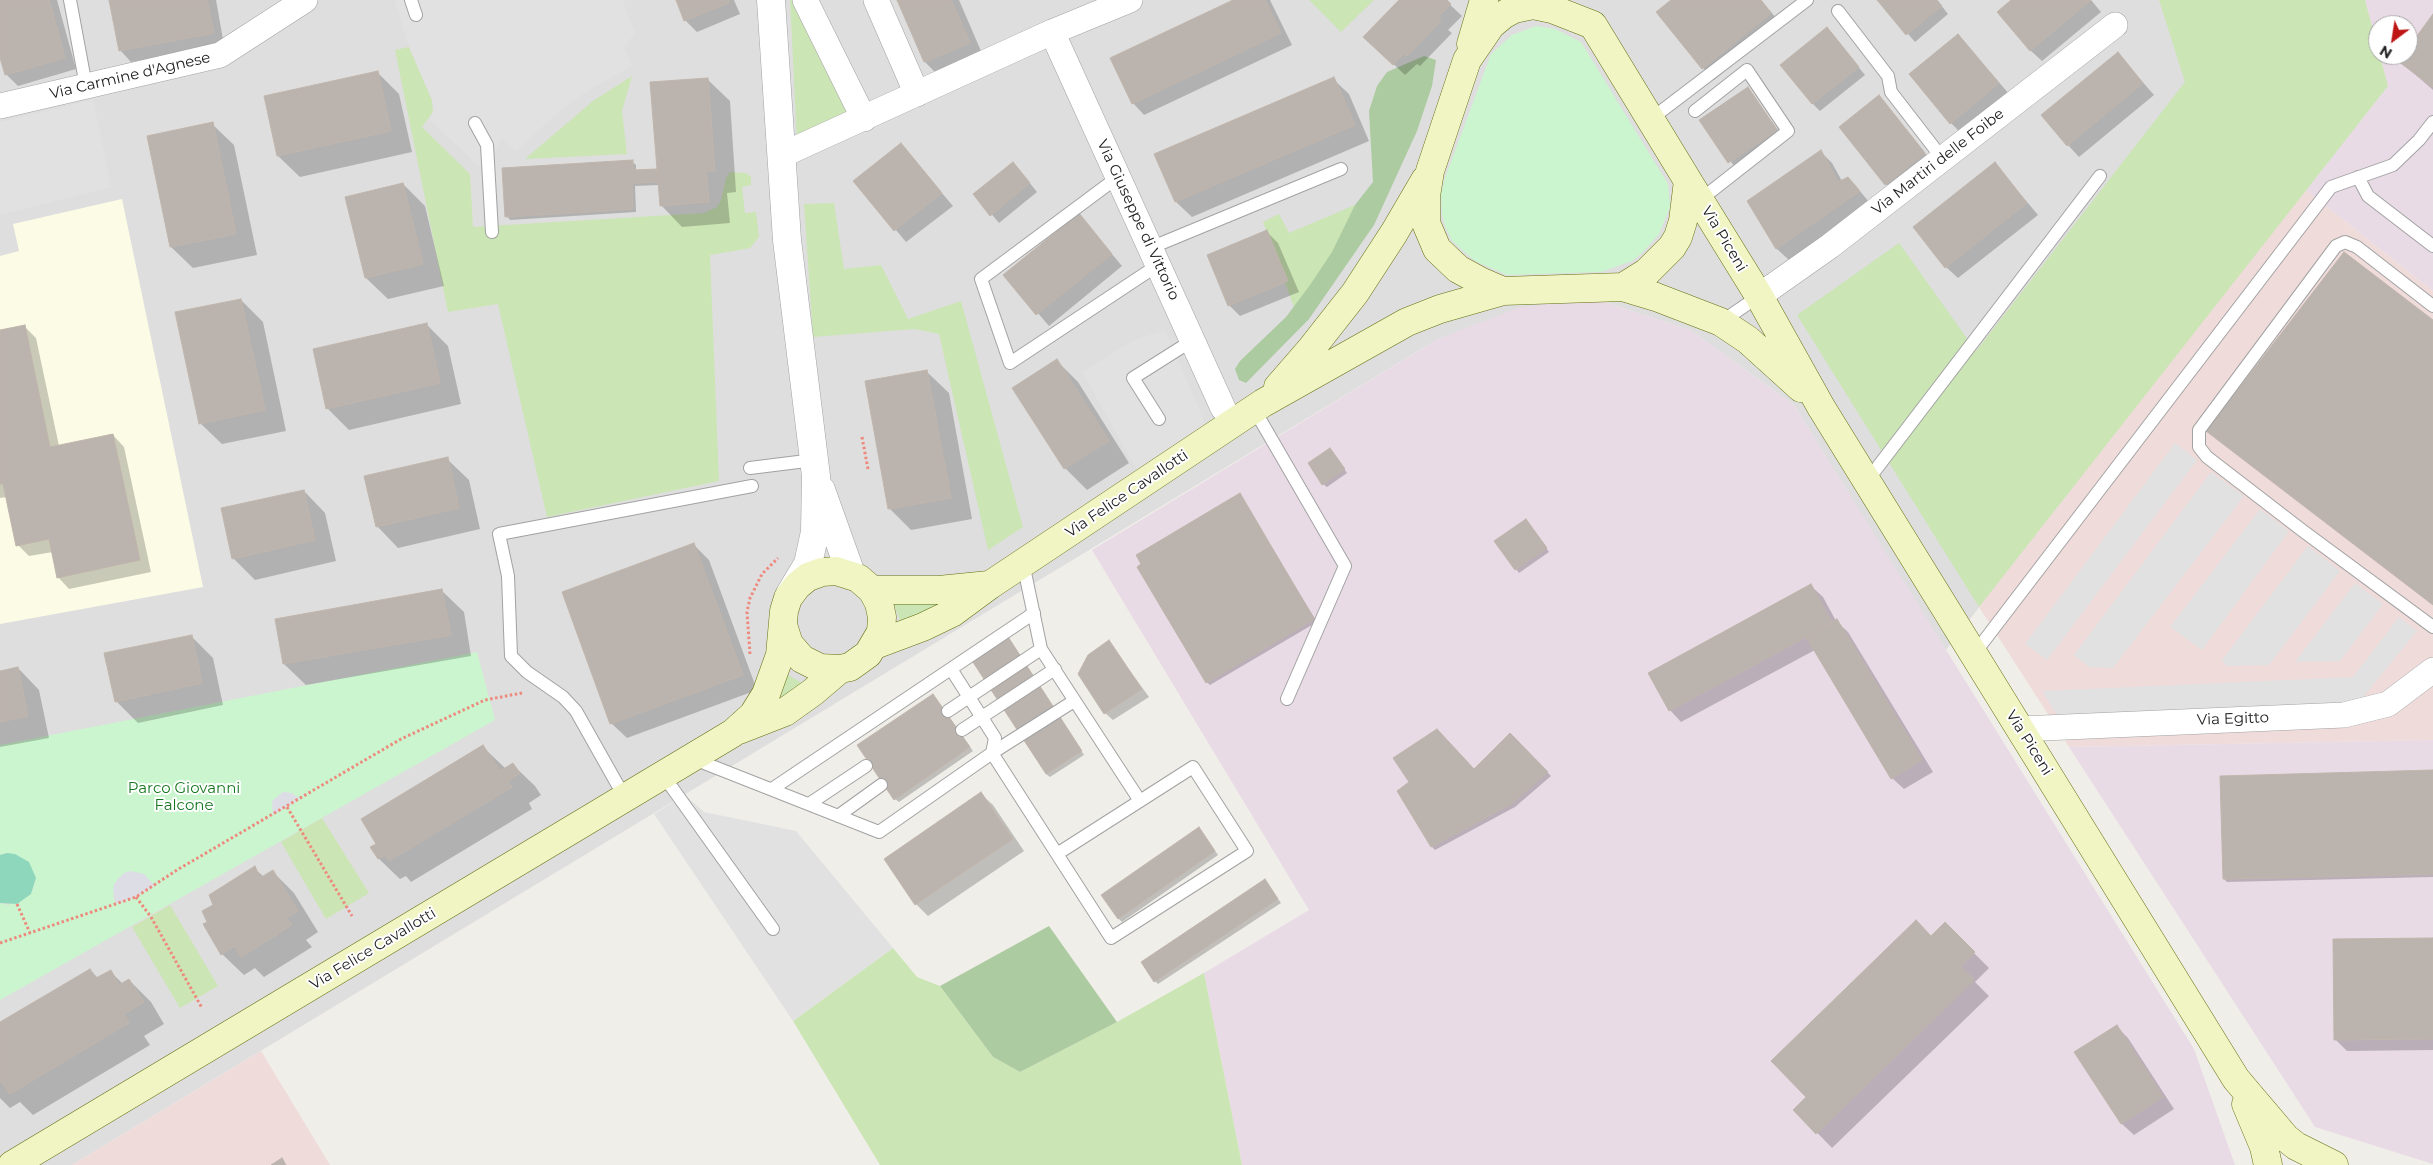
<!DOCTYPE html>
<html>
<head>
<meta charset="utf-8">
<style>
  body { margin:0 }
  #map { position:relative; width:2433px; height:1165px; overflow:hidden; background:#f0eee9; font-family:Montserrat,sans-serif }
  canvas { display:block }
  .north { position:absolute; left:2368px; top:15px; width:50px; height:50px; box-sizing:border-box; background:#fff; border:1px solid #a6a6a6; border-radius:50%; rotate:211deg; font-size:14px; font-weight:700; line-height:20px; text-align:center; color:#212121 }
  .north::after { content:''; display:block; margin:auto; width:18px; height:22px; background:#be1614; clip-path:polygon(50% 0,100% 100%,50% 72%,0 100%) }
</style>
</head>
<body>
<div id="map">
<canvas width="2433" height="1165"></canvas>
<div class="north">N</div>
</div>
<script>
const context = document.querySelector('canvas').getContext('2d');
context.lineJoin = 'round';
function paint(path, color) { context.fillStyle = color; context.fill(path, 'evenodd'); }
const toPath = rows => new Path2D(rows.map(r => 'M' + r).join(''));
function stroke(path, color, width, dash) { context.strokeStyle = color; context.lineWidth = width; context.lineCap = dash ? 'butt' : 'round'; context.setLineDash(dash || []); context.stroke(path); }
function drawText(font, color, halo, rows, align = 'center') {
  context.font = font + ' Montserrat,sans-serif'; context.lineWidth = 4; context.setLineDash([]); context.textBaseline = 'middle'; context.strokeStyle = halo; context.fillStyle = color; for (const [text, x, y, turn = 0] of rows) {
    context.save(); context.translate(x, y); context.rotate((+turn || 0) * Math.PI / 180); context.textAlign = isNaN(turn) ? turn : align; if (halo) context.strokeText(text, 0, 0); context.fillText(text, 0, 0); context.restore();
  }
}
const residential = toPath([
  [0,0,2365,0,2388,86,1945,651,1794,405,1690,330,1595,299,1438,339,72,1165,0,1165]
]);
const commercial = toPath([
  [2306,190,2433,291,2433,740,2069,747,1979,607],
  [261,1051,330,1165,72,1165]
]);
const industrial = toPath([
  [2365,0,2433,0,2433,291,2306,190,2388,86,2380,55,2408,55,2408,25,2378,25,2378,49],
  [1595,299,1690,330,1794,405,2194,1049,2235,1165,1242,1165,1204,973,1309,910,1092,550,1438,339,1521,307],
  [2433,740,2433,1164,2315,1127,2069,747]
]);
const education = toPath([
  [122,199,203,587,0,624,0,256,19,251,13,224]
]);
const grass = toPath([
  [790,0,798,0,855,116,797,141],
  [1309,0,1374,0,1341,32],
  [2159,0,2365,0,2388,86,1979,607,1797,315,1899,243,1976,351,2185,82],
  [409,47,432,100,433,112,422,127,470,174,473,227,704,213,717,207,721,200,726,178,730,172,746,173,751,177,751,185,742,187,745,213,756,212,759,237,750,248,710,255,719,481,547,517,498,304,448,312,395,50],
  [632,76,622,111,627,154,525,159,593,101],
  [834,203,844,269,881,265,908,319,961,301,1023,527,988,550,939,334,915,329,813,337,804,204],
  [1355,205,1362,225,1299,321,1263,222,1279,214,1289,233],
  [963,595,901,623,893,602],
  [783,672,807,686,766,714],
  [322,818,369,893,326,919,281,842],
  [170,905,218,986,180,1008,132,927],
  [893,948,917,977,940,986,993,1057,1020,1072,1117,1022,1204,973,1242,1165,880,1165,793,1021]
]);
const forest = toPath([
  [1424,56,1436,60,1432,86,1417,131,1374,225,1309,319,1246,383,1239,380,1235,369,1240,361,1286,317,1310,285,1332,252,1355,205,1373,182,1369,111,1377,86,1387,72],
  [1049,926,1117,1022,1020,1072,993,1057,940,986]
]);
const park = toPath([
  [1536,26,1555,29,1581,42,1668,184,1670,207,1659,234,1643,252,1632,261,1601,272,1507,275,1475,261,1452,241,1445,226,1442,213,1441,194,1445,178,1491,54,1512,35],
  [477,652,495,720,0,1000,0,903,8,905,31,894,36,878,7,853,0,855,0,745],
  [131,871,154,886,136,897,116,903,113,897,118,878]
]);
const pitch = toPath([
  [7,853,15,854,29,862,36,878,31,894,17,904,0,903,0,855]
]);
const parking = toPath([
  [395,0,623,0,635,34,624,47,632,66,594,87,566,106,516,151,501,138,493,158,478,166,429,119,434,109,432,100,409,47],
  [93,100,111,187,0,215,0,122],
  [1165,330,1208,430,1140,475,1082,372,1136,339],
  [2175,443,2197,460,2047,660,2025,644],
  [2211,472,2244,496,2113,668,2089,667,2074,655],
  [2260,509,2289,531,2202,650,2170,627],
  [2308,546,2340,571,2269,665,2227,666,2222,660],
  [2355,583,2383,604,2340,661,2295,662],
  [2399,617,2417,631,2359,702,2057,715,2042,691,2353,677],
  [685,795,704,812,796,831,893,948,793,1021,654,814]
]);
const plaza = toPath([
  [283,792,292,793,300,799,273,815,272,801],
  [131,871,144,874,154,885,136,897,116,904,113,890,114,884,124,873]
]);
const shadow = toPath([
  [0,0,57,0,76,69,18,86,6,74,0,53],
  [110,0,216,0,224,45,131,62,120,50],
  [677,0,734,0,740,14,697,32,685,20],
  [898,0,959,0,984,58,940,77,925,62],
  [1235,0,1270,0,1292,45,1144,115,1133,103],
  [1401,0,1445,0,1462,16,1448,30,1452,33,1420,66,1417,64,1405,75,1365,37],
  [1673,0,1761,0,1782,25,1714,80,1703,68],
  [1879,0,1937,0,1948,14,1915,42],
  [2013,0,2091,0,2101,12,2042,61,2030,50],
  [2433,16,2433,90,2400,61,2404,55,2408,55,2408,50],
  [1827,29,1865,75,1820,111,1813,104],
  [1958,35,2010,95,1962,134,1951,123],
  [2118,54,2154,95,2079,157,2068,145],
  [377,72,399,94,412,152,300,177,278,156],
  [1333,79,1349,94,1369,141,1192,217,1176,202,1156,155],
  [708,80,730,101,736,192,727,193,730,223,682,227,661,205,659,185,635,186,636,212,510,220,507,216,632,162,636,165,636,171,658,170],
  [1748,89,1784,138,1737,170,1701,121],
  [1878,97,1935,165,1897,196,1886,184],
  [212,124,234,145,257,255,193,268,171,247],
  [901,145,953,206,906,242,855,181],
  [1821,152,1832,163,1842,181,1859,190,1870,203,1789,260,1777,249,1749,202],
  [1995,164,2038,215,1958,278,1946,267],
  [1020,171,1037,192,999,223,975,194],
  [403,184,425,206,444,286,388,299,366,278],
  [1079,215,1122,266,1049,326,1005,275],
  [1267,232,1278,243,1299,292,1240,316,1229,305],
  [241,300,263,322,286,431,222,444,200,423],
  [427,325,448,346,461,404,349,430,327,408],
  [24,326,36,338,59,446,113,435,124,447,151,572,69,589,58,577,53,552,29,556,18,545,7,497,0,498,0,332],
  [1057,361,1078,382,1129,463,1087,490,1065,468],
  [927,372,949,393,972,519,911,530,889,508],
  [1333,453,1347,473,1327,487,1323,484],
  [447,459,469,480,480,529,398,548,377,526],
  [304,491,325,513,336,561,255,580,233,558],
  [1240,495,1317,622,1210,685,1207,682],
  [1526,520,1549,552,1519,573,1516,569],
  [694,545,709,560,757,690,627,738,611,723],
  [1811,586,1823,597,1836,621,1848,632,1933,772,1904,789,1892,778,1815,650,1681,722,1670,710],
  [442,591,464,612,471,656,306,685,284,664,276,620],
  [1006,634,1084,755,1050,777,1046,774],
  [191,636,213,658,223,705,138,723,116,701],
  [1109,642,1149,697,1113,720,1105,713],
  [18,668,39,690,49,738,0,747,0,672],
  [936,699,973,751,899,802,895,799],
  [1510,735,1551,776,1515,807,1435,850,1432,847,1474,770],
  [483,747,505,768,513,765,535,786,541,795,529,803,532,809,411,882,406,876,400,879,378,858,378,844],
  [2433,771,2433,877,2227,882,2224,879],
  [981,794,993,805,1024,851,928,916,916,904,885,859],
  [1202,832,1218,855,1122,922,1118,918],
  [254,868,264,877,273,872,294,893,318,932,306,940,312,947,264,977,255,968,244,975,222,954,209,922,215,905],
  [1268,884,1281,903,1158,984,1155,981],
  [1945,924,1989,968,1975,982,1989,996,1832,1148,1795,1110,1808,1097,1932,937],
  [2433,940,2433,1050,2347,1051,2336,1040],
  [90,970,98,978,110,971,123,984,129,980,151,1002,164,1024,144,1036,150,1045,33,1115,20,1102,10,1108,0,1098,0,1024],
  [2116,1026,2128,1038,2174,1109,2134,1135,2122,1124,2076,1053]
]);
const building = toPath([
  [0,0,49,0,65,58,5,75,0,58,0,0],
  [109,0,207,0,214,33,119,51,109,0],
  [676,0,728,0,729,3,684,21,676,0],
  [897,0,951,0,970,43,924,62,897,0],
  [1233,0,1265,0,1281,33,1132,104,1110,58,1233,0],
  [1399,0,1447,0,1451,4,1438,17,1441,21,1407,56,1404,53,1393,65,1363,37,1399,0],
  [1671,0,1761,0,1771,13,1702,69,1656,12,1671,0],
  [1877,0,1937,0,1942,6,1906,35,1877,0],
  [2011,0,2091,0,2030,51,1997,12,2011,0],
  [2433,14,2433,86,2432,87,2398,61,2403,55,2408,55,2408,48,2433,14],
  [1827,27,1859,67,1812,104,1780,65,1827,27],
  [1958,34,1999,83,1950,124,1909,74,1958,34],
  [2118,52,2143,83,2067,146,2041,115,2118,52],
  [378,71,391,131,277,156,264,96,378,71],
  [1334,77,1355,125,1175,202,1154,154,1334,77],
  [708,78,715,171,706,171,709,202,660,206,650,82,708,78],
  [1748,87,1777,130,1728,163,1699,120,1748,87],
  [1879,95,1925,153,1885,185,1839,127,1879,95],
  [213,122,236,234,170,247,147,136,213,122],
  [901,143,942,193,894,231,853,181,901,143],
  [1821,150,1838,182,1848,177,1860,191,1776,249,1747,201,1821,150],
  [633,160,633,170,657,169,658,182,632,183,633,209,505,217,502,168,633,160],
  [1013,162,1030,183,990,216,973,194,1013,162],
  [1995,162,2027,203,1945,268,1913,227,1995,162],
  [403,183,423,264,365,278,345,197,403,183],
  [1079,213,1112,254,1036,315,1003,275,1079,213],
  [1267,230,1288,281,1228,306,1207,255,1267,230],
  [2344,252,2433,320,2433,605,2206,431,2344,252],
  [241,299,265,410,199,424,175,312,241,299],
  [427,323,440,383,326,409,313,349,427,323],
  [25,325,50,447,113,434,140,560,57,578,49,539,16,546,3,484,0,484,0,330,25,325],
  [1057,359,1109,441,1064,469,1012,388,1057,359],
  [927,370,951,498,888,509,865,381,927,370],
  [1330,448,1345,469,1322,485,1308,463,1330,448],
  [448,457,459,508,376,527,364,476,448,457],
  [304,490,315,540,232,559,221,508,304,490],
  [1240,493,1314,619,1206,683,1137,567,1141,564,1136,555,1240,493],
  [1526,519,1547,548,1515,570,1494,541,1526,519],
  [694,543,743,675,610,724,562,592,694,543],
  [1811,584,1832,623,1669,711,1648,673,1811,584],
  [442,589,451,635,283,664,275,619,442,589],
  [1837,619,1922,760,1891,779,1806,637,1837,619],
  [1003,629,1082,751,1046,774,967,653,1003,629],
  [192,635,202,683,115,702,104,653,192,635],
  [1109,640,1142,689,1104,714,1078,674,1088,655,1109,640],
  [18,667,28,716,0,722,0,671,18,667],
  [933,694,970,747,894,800,857,745,933,694],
  [1437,729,1474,769,1510,733,1548,772,1511,804,1431,847,1397,791,1409,782,1393,758,1437,729],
  [483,745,500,771,513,763,520,773,508,781,512,787,389,861,385,855,378,859,370,847,376,844,361,819,483,745],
  [2433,770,2433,874,2223,879,2220,776,2433,770],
  [981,792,1013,839,915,905,884,859,981,792],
  [1199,827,1215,851,1118,919,1101,895,1199,827],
  [255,866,260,878,273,870,298,911,286,918,292,925,241,957,235,946,221,955,203,924,207,922,202,911,213,905,209,895,255,866],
  [1265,879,1278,899,1154,982,1141,962,1265,879],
  [1916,920,1931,936,1945,922,1975,952,1961,966,1974,980,1816,1134,1793,1110,1806,1097,1771,1061,1916,920],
  [2433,938,2433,1039,2334,1040,2333,939,2433,938],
  [90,969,96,978,111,970,119,985,129,979,144,1002,124,1014,129,1023,10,1094,0,1080,0,1022,90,969],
  [2117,1025,2163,1097,2121,1124,2074,1052,2117,1025],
  [282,1158,286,1165,271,1165,282,1158]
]);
const path = toPath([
  [862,437,868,469],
  [750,654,747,612,750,598,762,574,778,558],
  [287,807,352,916],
  [136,897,151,917,202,1008],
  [17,904,30,933],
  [0,943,136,897,177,870,401,739,485,700,522,693]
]);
const service = toPath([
  [70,0,86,86],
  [411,0,416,15],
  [1838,11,1888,76,1891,92,1942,158],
  [1695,111,1747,70,1788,131,1700,200],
  [1651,119,1807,0],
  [475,123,487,145,492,232],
  [1118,177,981,279,1010,363,1158,265],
  [2358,177,2368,196,2433,246],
  [1150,248,1341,169],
  [2433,306,2357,247,2345,242,2336,246,2199,430,2199,447,2207,457,2303,531,2433,627],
  [1721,322,1759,296],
  [1254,409,1345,566,1287,699],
  [1159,419,1133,378,1193,340],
  [750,468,814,460],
  [1867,481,2100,176],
  [1023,563,1041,649,1140,801],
  [1974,654,2331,187,2393,165,2419,140,2433,122],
  [948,711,1041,649],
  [962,730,1055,669],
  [694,759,879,832,992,753,995,738,951,669],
  [663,775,773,929],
  [772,789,1034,613],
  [625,798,576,711,563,697,527,672,511,656,508,576,499,534,752,486],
  [809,804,866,766],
  [838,816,881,785],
  [1057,854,1193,767,1247,851,1111,938,992,753,1074,701]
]);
const minor = toPath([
  [805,0,864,119],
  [876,0,917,94],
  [1052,32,1223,408],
  [0,106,220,55,305,0],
  [782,155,1052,32,1130,0],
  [1759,296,1830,246,2115,25],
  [2020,729,2344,715,2388,704,2433,670]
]);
const tertiary = toPath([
  [771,0,787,240,816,476,815,532,808,564,790,594],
  [821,490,851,574]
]);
const secondary = toPath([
  [1533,5,1552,9,1593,25,1688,181,1683,221,1678,237,1672,247,1647,272,1623,287,1503,291,1480,281,1458,269,1437,249,1426,223,1426,196,1430,171,1467,60,1491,25,1503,15,1514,9,1533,5],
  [1471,44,1484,0],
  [1688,181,1759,296,1821,407,2236,1079,2286,1138,2296,1146,2334,1165],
  [1623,287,1656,297,1721,322,1748,340,1801,388],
  [1278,387,1311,349,1355,293,1394,233,1425,180],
  [872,590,939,590,989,585],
  [875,645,923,627,952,613,990,585,1263,403,1407,322,1440,309,1503,291],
  [739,730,785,712,813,692,840,669],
  [2246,1104,2264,1147,2268,1165],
  [12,1165,733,733,753,715,766,694,780,655,784,611,788,598,797,586,808,577,822,572,836,571,858,578,872,590,879,603,882,617,881,632,868,654,850,667,840,669,820,668,802,659,789,644,783,625]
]);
const streetNames = [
  ["Via Carmine d'Agnese",130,76,-13],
  ["Via Martiri delle Foibe",1938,162,-38],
  ["Via Giuseppe di Vittorio",1138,220,65],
  ["Via Piceni",1724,239,59],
  ["Via Felice Cavallotti",1127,494,-34],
  ["Via Egitto",2233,719,-2],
  ["Via Piceni",2029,743,58],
  ["Via Felice Cavallotti",373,949,-31]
];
const parkNames = [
  ["Parco Giovanni",184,789],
  ["Falcone",184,806]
];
paint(residential, '#dfdede');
paint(commercial, '#efdbda');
paint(industrial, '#e9dbe6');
paint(education, '#fcfce6');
paint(grass, '#cbe5b4');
paint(forest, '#adcba1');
paint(park, '#cbf5cf');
paint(pitch, '#8fd7bc');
paint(parking, '#e1e1e1');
paint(plaza, '#dddde6');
paint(shadow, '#0003');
paint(building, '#bab3ae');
stroke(building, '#c1b6ac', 1);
stroke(service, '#a2a2a2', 14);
stroke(minor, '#a2a2a2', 26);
stroke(tertiary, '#a2a2a2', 29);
stroke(secondary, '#647010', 29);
stroke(path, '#ed8a7d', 3, [2.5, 2.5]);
stroke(service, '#fff', 12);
stroke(minor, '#fff', 25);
stroke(tertiary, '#fff', 28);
stroke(secondary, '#f1f4c3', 28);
drawText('15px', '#212121', '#fff', streetNames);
drawText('15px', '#177720', '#fff', parkNames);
</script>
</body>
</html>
